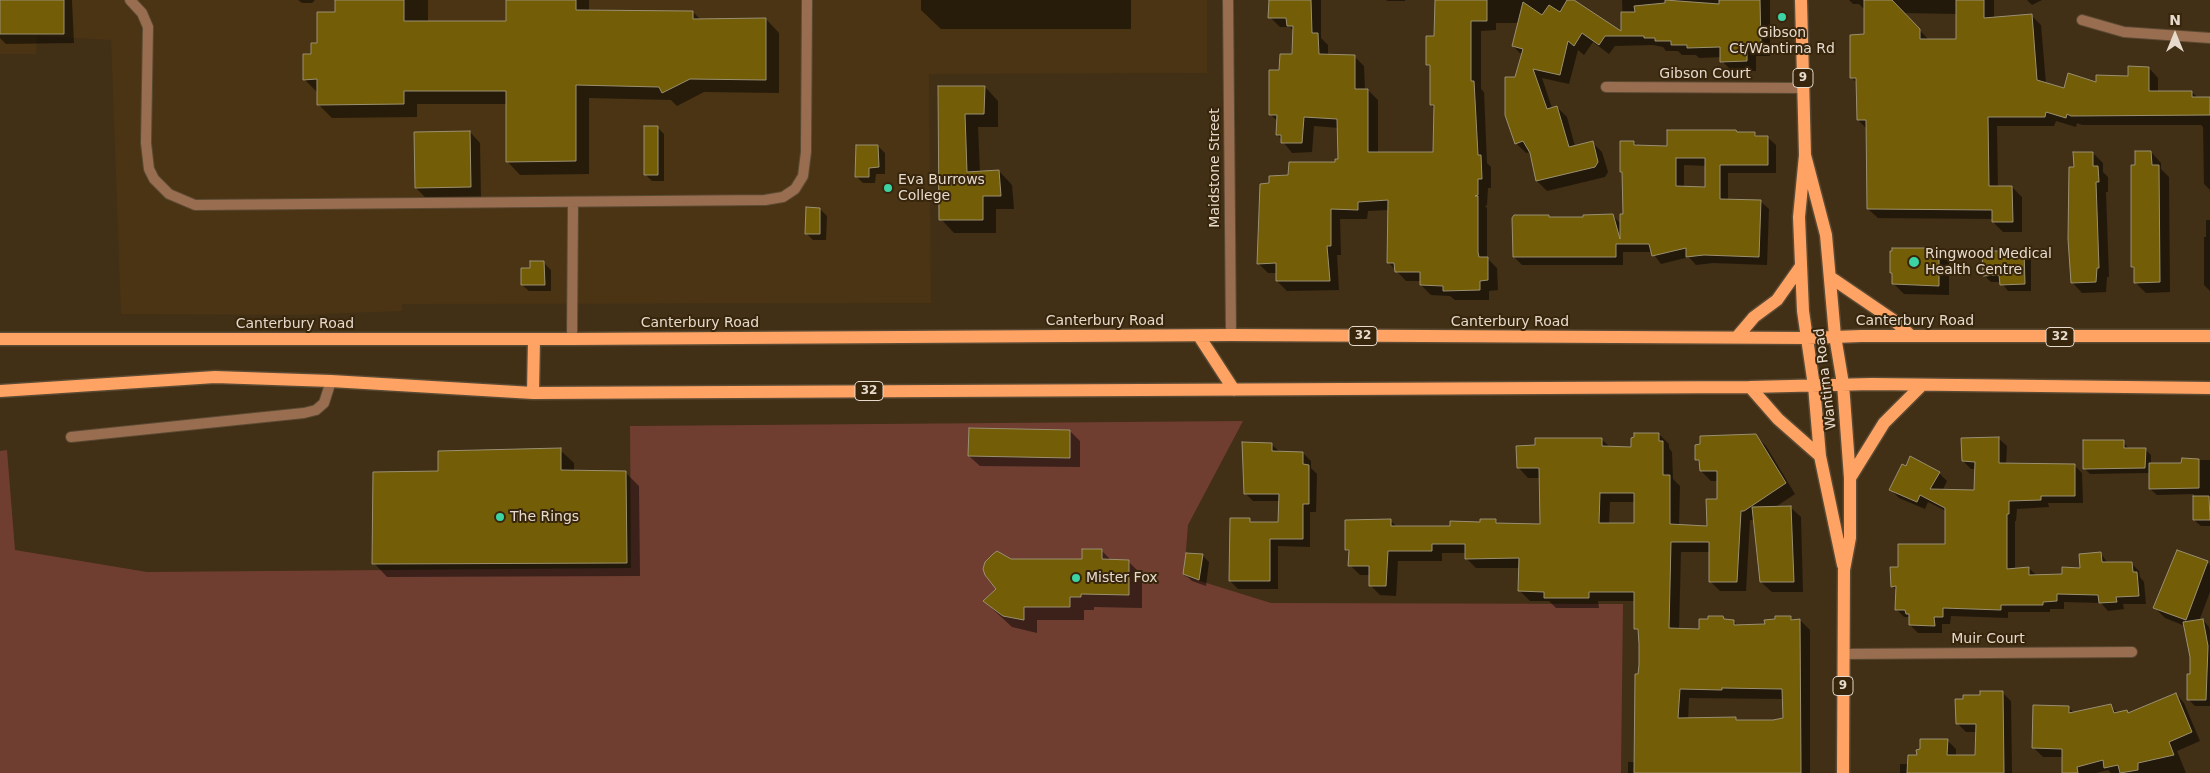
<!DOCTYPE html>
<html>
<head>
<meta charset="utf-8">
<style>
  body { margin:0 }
  #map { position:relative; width:2210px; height:773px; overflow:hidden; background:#412f16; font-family:"DejaVu Sans",sans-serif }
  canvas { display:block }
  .north { position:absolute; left:2150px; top:10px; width:50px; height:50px; -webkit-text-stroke:4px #37250c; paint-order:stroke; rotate:0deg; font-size:14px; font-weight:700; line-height:20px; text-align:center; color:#e6dacc }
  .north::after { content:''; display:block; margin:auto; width:18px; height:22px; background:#e6dacc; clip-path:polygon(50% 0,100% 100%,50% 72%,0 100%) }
</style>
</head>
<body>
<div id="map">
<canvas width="2210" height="773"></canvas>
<div class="north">N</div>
</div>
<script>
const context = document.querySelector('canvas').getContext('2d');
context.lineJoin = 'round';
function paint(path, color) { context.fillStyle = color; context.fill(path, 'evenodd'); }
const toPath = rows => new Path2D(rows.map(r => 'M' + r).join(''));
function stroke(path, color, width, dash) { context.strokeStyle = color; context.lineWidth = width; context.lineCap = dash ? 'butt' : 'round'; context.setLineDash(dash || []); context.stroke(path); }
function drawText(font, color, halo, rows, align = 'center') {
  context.font = font + ' "DejaVu Sans",sans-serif'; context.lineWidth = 4; context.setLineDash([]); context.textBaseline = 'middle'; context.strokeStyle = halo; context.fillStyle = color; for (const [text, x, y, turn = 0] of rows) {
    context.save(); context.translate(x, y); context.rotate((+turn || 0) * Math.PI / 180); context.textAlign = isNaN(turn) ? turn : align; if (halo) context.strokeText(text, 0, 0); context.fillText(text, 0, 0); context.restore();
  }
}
const built = toPath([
  [0,0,1207,0,1207,73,929,74,931,303,402,304,402,311,300,315,121,314,111,40,37,36,36,54,0,54]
]);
const green = toPath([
  [1243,421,1188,525,1184,576,1271,603,1623,604,1621,773,0,773,0,451,7,450,15,550,147,572,631,568,630,426]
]);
const shadow = toPath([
  [0,0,72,0,74,43,6,44,0,38],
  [298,0,315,0,312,3,302,3],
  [336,0,428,0,428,22,507,22,507,0,589,0,589,11,693,12,701,20,766,19,779,33,779,93,704,92,677,106,671,100,589,98,589,174,520,175,507,161,507,104,417,104,417,117,332,118,318,104,318,93,305,80,312,55,336,13],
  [921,0,1131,0,1131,29,941,29,921,10],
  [1270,0,1321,0,1321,38,1328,45,1328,56,1354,56,1364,66,1365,90,1368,90,1378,100,1378,154,1435,154,1435,109,1431,105,1431,68,1428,65,1435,37,1436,0,1572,0,1623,33,1622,0,1770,0,1770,56,1756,56,1756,71,1732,71,1722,61,1722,57,1699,58,1696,55,1682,55,1678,51,1666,51,1663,47,1653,45,1615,46,1609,54,1593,42,1584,55,1578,50,1569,84,1542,78,1552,108,1557,107,1567,117,1575,146,1592,142,1602,152,1608,172,1605,177,1547,191,1537,181,1530,152,1526,153,1516,143,1516,78,1522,55,1513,46,1519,23,1496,23,1496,30,1481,31,1481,89,1484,92,1487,163,1491,167,1491,188,1488,188,1487,205,1485,206,1487,208,1487,258,1497,268,1498,290,1489,291,1489,300,1455,300,1450,296,1431,295,1421,285,1421,281,1406,281,1388,262,1389,210,1368,211,1367,219,1340,219,1341,255,1337,255,1339,290,1287,291,1277,281,1277,273,1268,273,1258,263,1270,184,1290,176,1337,164,1339,160,1339,128,1314,126,1312,152,1292,153,1277,134,1278,122,1270,114,1280,71,1294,56,1294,32,1290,27,1280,27,1270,17],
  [1386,0,1405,0,1405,1,1388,1],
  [1849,0,1994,0,1994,19,2031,15,2041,25,2046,84,2064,90,2129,77,2149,68,2158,78,2158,92,2192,92,2199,99,2210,98,2210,190,2204,184,2203,127,2201,125,2082,125,2077,123,2076,127,2056,121,2054,126,1997,126,1998,187,2012,187,2022,197,2022,232,2003,232,1993,222,1993,219,1878,218,1868,209,1867,129,1858,120,1858,84,1851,77,1865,35,1865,10,1859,4,1853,4],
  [1903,13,1957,14,1957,40,1929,40],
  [2027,0,2042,0,2032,5],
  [939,87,985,87,998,101,998,127,978,127,980,172,999,171,1012,185,1014,209,996,209,996,233,954,233,941,219],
  [657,127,664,134,664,181,652,181,645,174],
  [470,132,480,143,481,197,426,198,416,188],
  [1754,133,1758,137,1767,137,1776,145,1776,173,1728,173,1728,200,1760,201,1769,209,1767,265,1713,263,1696,265,1689,257,1661,264,1652,252,1623,252,1623,265,1522,265,1514,257,1548,216,1551,218,1584,218,1612,215,1621,224,1625,215,1624,175,1621,172,1634,142,1638,146,1669,148,1739,134],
  [1684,165,1707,166,1706,188,1684,187],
  [878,146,885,153,885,174,876,174,875,183,863,183,856,176],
  [2151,152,2161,163,2161,169,2169,177,2170,292,2146,293,2135,282,2135,270,2132,267,2137,167],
  [2093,153,2103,163,2103,172,2108,177,2108,192,2106,192,2109,277,2107,277,2106,292,2082,293,2072,282,2075,168],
  [820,209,827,216,826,240,813,240,806,233],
  [2206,220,2210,220,2210,291,2204,285,2204,237,2206,237],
  [1936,249,1949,262,1949,295,1904,294,1894,284,1894,275,1891,272],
  [2024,252,2031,259,2031,291,2008,291,2001,282,1991,282,1984,275],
  [544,263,551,270,551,291,529,291,522,285,531,269],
  [1070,431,1080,441,1080,467,980,466,969,456],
  [1659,434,1669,444,1669,448,1672,452,1673,479,1680,486,1679,526,1708,527,1718,500,1718,481,1711,481,1701,471,1701,464,1697,460,1755,435,1766,446,1795,494,1774,508,1790,507,1801,517,1803,592,1772,592,1761,582,1754,520,1750,520,1746,591,1720,591,1710,581,1710,552,1681,552,1679,630,1701,630,1723,618,1726,621,1734,621,1738,626,1766,625,1791,617,1794,621,1800,620,1810,630,1810,773,1694,773,1735,718,1738,721,1773,721,1784,719,1784,699,1689,698,1688,721,1676,773,1628,773,1628,762,1635,762,1640,666,1640,633,1635,628,1635,601,1598,601,1599,608,1556,608,1549,601,1530,601,1520,591,1520,568,1476,568,1466,558,1466,553,1442,553,1442,561,1398,561,1396,596,1380,595,1370,585,1370,575,1360,575,1350,565,1350,553,1346,550,1391,521,1397,527,1451,528,1496,520,1500,524,1541,525,1541,478,1528,478,1518,467,1601,439,1610,447,1632,448],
  [1610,502,1636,502,1635,524,1609,524],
  [1999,439,2007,446,2006,464,2074,465,2082,473,2083,503,2048,503,2049,507,2017,509,2016,521,2015,521,2015,569,2029,568,2037,576,2063,575,2081,570,2100,553,2108,563,2131,563,2139,571,2140,577,2144,582,2146,604,2123,604,2124,609,2108,611,2101,603,2064,602,2064,609,2050,609,2050,612,2008,612,2008,618,1951,616,1950,624,1942,624,1942,633,1918,633,1910,625,1910,617,1904,617,1896,609,1897,591,1892,586,1899,568,1946,545,1946,511,1928,502,1925,509,1899,498,1891,490,1939,473,1947,481,1942,491,1975,491,1976,469,1971,469,1963,461],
  [2123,442,2129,449,2145,449,2151,455,2151,464,2183,464,2183,460,2210,460,2210,526,2201,526,2194,520,2194,494,2157,495,2150,489,2150,473,2090,474,2084,468],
  [1271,444,1280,452,1303,453,1311,461,1311,468,1317,474,1316,512,1310,512,1310,547,1278,546,1278,589,1238,589,1230,581,1249,520,1253,523,1279,524,1280,501,1253,501,1245,493],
  [560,450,574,463,574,472,625,472,639,486,640,576,387,577,374,563,439,472],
  [1101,550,1112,561,1128,561,1142,575,1142,608,1094,607,1094,610,1084,610,1084,620,1037,620,1037,633,1012,627,984,601,998,589,1011,560,1083,560],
  [1203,556,1209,562,1206,586,1192,581,1185,574],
  [2207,562,2210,565,2210,592,2199,621,2203,620,2209,627,2210,631,2210,706,2195,706,2188,699,2192,657,2185,626,2165,618,2155,608],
  [2002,692,2011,701,2012,773,2027,773,1900,773,1900,764,1909,764,1919,756,1947,740,1956,749,1956,756,1977,756,1977,732,1966,732,1957,723,1964,701],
  [2176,694,2184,703,2200,741,2177,751,2186,773,2111,773,2108,770,2096,773,2064,773,2063,757,2043,757,2034,748,2069,708,2074,713,2110,706,2118,713,2126,711,2129,714]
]);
const building = toPath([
  [0,0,64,0,64,34,0,34,0,0],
  [335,0,404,0,404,21,506,21,506,0,576,0,576,10,693,11,693,19,766,18,766,80,690,79,662,93,659,87,576,85,576,161,506,162,506,91,404,91,404,104,317,105,317,79,303,80,303,54,311,54,311,43,317,43,317,12,335,12,335,0],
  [1269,0,1311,0,1312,33,1318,33,1319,54,1355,55,1355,89,1368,89,1368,152,1433,152,1434,105,1430,105,1430,65,1426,65,1426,36,1434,36,1435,0,1487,0,1487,21,1471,21,1471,81,1474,81,1478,155,1481,155,1482,179,1478,179,1478,195,1475,196,1478,196,1478,252,1479,257,1488,257,1488,280,1480,281,1480,290,1443,291,1443,286,1420,285,1420,272,1395,272,1394,263,1387,263,1388,200,1358,202,1358,210,1331,209,1331,246,1327,246,1330,281,1276,281,1276,263,1257,264,1260,184,1269,183,1269,176,1288,175,1289,162,1335,162,1335,159,1338,159,1337,119,1304,117,1302,143,1281,143,1281,135,1276,135,1277,115,1269,115,1269,70,1279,70,1280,54,1292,54,1293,26,1287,26,1286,18,1268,18,1269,0],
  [1567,0,1574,0,1621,31,1621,12,1635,12,1634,6,1665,3,1665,0,1719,4,1719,0,1760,0,1761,47,1747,47,1747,61,1720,62,1720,47,1687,48,1687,45,1671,45,1671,41,1655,41,1655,38,1644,38,1644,36,1605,36,1599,45,1582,33,1574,46,1568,41,1560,75,1533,69,1547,109,1557,106,1569,147,1593,141,1598,162,1595,167,1536,181,1530,153,1523,141,1515,144,1505,115,1505,77,1515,77,1523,49,1512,46,1523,2,1542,15,1549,5,1560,12,1567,0],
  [1864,0,1892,0,1920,29,1920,39,1956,39,1956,0,1984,0,1984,18,2032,14,2037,80,2064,88,2068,73,2096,82,2096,75,2128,76,2128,66,2149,67,2149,91,2192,91,2192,97,2210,97,2210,115,2071,116,2067,114,2066,118,2046,112,2045,117,1988,117,1989,186,2012,186,2013,222,1992,222,1992,210,1867,209,1866,120,1857,120,1856,78,1850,78,1850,35,1864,34,1864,0],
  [938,86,985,86,984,114,965,114,967,172,999,170,1001,196,983,196,983,220,939,220,938,86],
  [644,126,658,126,658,175,644,175,644,126],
  [1667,130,1736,130,1737,132,1755,132,1755,136,1768,136,1768,165,1720,165,1720,199,1761,200,1759,257,1704,255,1686,257,1686,248,1652,256,1649,244,1616,244,1616,257,1513,257,1512,218,1514,215,1549,215,1549,217,1583,217,1583,215,1613,214,1620,239,1620,214,1623,214,1622,172,1620,172,1620,141,1634,141,1634,145,1667,146,1667,130],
  [1676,158,1705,158,1705,187,1676,186,1676,158],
  [470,131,471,187,415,188,414,132,470,131],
  [856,145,878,145,879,167,869,168,869,177,855,177,856,145],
  [2135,151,2151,151,2152,165,2159,165,2160,282,2134,283,2134,267,2131,267,2131,165,2135,165,2135,151],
  [2073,152,2093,152,2093,166,2098,166,2099,182,2096,182,2099,268,2097,268,2096,282,2071,283,2068,239,2069,167,2074,167,2073,152],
  [806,207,820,208,820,234,805,234,806,207],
  [1892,248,1936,248,1936,251,1939,251,1939,286,1892,284,1892,273,1890,273,1890,251,1892,251,1892,248],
  [1982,251,2024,251,2025,284,2000,285,1999,275,1983,276,1982,251],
  [530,261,544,261,545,285,521,285,521,268,530,268,530,261],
  [969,428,1070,430,1070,458,968,456,969,428],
  [1634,433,1659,433,1659,441,1663,441,1663,475,1670,475,1670,524,1707,526,1706,499,1717,499,1717,471,1700,471,1699,460,1695,460,1695,445,1700,444,1700,436,1756,434,1786,483,1744,511,1741,511,1737,582,1709,582,1709,542,1671,542,1669,628,1699,629,1699,619,1708,619,1708,616,1723,616,1724,619,1734,620,1734,625,1765,624,1764,620,1775,619,1775,616,1791,616,1791,620,1800,619,1801,773,1634,773,1635,674,1638,674,1639,665,1639,644,1638,629,1634,629,1634,592,1589,592,1589,598,1544,598,1544,592,1518,591,1519,558,1465,559,1465,544,1432,544,1432,551,1388,551,1386,586,1369,586,1369,566,1348,566,1349,550,1345,550,1345,520,1391,519,1391,526,1450,526,1450,521,1480,522,1480,519,1496,519,1496,523,1540,524,1539,468,1517,468,1516,446,1535,445,1535,438,1602,438,1602,446,1631,447,1631,438,1634,437,1634,433],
  [1600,493,1634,493,1634,523,1599,523,1600,493],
  [1722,688,1782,689,1783,718,1773,720,1736,720,1736,717,1678,718,1680,689,1722,690,1722,688],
  [1999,437,1999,463,2075,464,2075,496,2041,496,2041,500,2009,501,2009,514,2007,514,2007,569,2029,567,2029,575,2062,574,2062,567,2080,568,2079,554,2101,552,2102,562,2132,562,2133,572,2137,572,2139,596,2116,597,2117,602,2099,603,2098,595,2057,594,2057,601,2043,602,2043,605,2001,605,2001,610,1943,608,1943,617,1934,617,1935,626,1909,625,1909,614,1906,614,1905,610,1895,610,1896,586,1891,587,1890,567,1898,567,1898,544,1945,544,1945,508,1920,495,1917,502,1889,490,1902,464,1906,466,1910,456,1940,472,1930,489,1974,490,1975,462,1962,461,1961,438,1999,437],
  [2083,440,2124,440,2124,448,2146,448,2145,468,2083,469,2083,440],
  [1242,442,1272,443,1272,451,1303,452,1303,464,1309,465,1309,504,1303,504,1303,539,1270,539,1270,581,1229,581,1230,518,1250,518,1250,522,1278,522,1279,494,1244,494,1242,442],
  [561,448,561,470,626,471,627,563,372,564,373,472,438,471,438,451,561,448],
  [2182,458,2199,459,2199,488,2149,489,2149,463,2181,463,2182,458],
  [2193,496,2209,496,2210,520,2193,520,2193,496],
  [1791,506,1794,582,1760,582,1752,507,1791,506],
  [1082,549,1102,549,1102,559,1129,560,1129,595,1081,594,1081,597,1070,597,1070,607,1024,607,1024,620,1003,616,983,601,996,589,985,575,983,569,985,562,993,554,997,551,1011,559,1082,559,1082,549],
  [2177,550,2208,561,2186,620,2153,608,2177,550],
  [1186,553,1203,554,1199,580,1183,574,1186,553],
  [2203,619,2208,646,2206,700,2187,700,2187,674,2190,674,2190,657,2183,622,2203,619],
  [1980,691,2003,691,2004,773,1907,773,1908,755,1917,755,1916,750,1920,749,1920,739,1948,739,1947,755,1975,755,1976,724,1956,724,1955,699,1963,699,1963,695,1980,695,1980,691],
  [2176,693,2192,732,2169,742,2174,755,2138,763,2138,770,2120,773,2118,765,2104,768,2103,760,2077,767,2078,773,2062,773,2062,749,2032,748,2033,705,2069,706,2069,713,2111,704,2114,713,2127,710,2128,713,2176,693]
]);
const street = toPath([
  [130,0,142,13,148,27,146,143,149,169,154,179,169,194,195,205,765,200,783,197,795,189,803,176,806,152,807,0],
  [1228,0,1231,335],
  [2082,20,2124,32,2210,38],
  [1606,87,1803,88],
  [572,339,573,203],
  [71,437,304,413,316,410,324,403,331,381],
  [1843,654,2132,652]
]);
const primary = toPath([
  [1801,0,1805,155,1799,217,1803,311,1814,386,1820,456,1843,565],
  [1805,155,1826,235,1835,336,1843,384,1850,478,1850,538,1844,570,1843,773],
  [1830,277,1896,322,1911,336],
  [1199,336,1234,390],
  [1737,337,1754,317,1777,300,1801,266],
  [0,339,572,339,1231,335,1807,338,1861,336,2210,336],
  [1750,387,1778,419,1820,456],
  [0,391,215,377,331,381,533,393,1750,387,1872,384,2210,388],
  [533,393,534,339],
  [1850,478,1884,423,1922,385]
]);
const markers = [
  [1782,17,5,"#3dd4a3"],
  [888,188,5,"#3dd4a3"],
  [1914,262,6,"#3dd4a3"],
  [500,517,5,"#3dd4a3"],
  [1076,578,5,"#3dd4a3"]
];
const shields = [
  [1803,78,20],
  [1363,336,28],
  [2060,337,28],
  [869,391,28],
  [1843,686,20]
];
const shieldNames = [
  ["9",1803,78],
  ["32",1363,336],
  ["32",2060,337],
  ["32",869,391],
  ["9",1843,686]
];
const poiNames = [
  ["Gibson",1782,33,"center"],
  ["Ct/Wantirna Rd",1782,49,"center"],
  ["Eva Burrows",898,180],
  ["College",898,196],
  ["Ringwood Medical",1925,254],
  ["Health Centre",1925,270],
  ["The Rings",510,517],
  ["Mister Fox",1086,578]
];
const streetNames = [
  ["Gibson Court",1705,74],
  ["Maidstone Street",1215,168,-90],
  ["Canterbury Road",1105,321],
  ["Canterbury Road",1915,321],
  ["Canterbury Road",1510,322],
  ["Canterbury Road",700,323],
  ["Canterbury Road",295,324],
  ["Wantirna Road",1826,379,-97],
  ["Muir Court",1988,639]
];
paint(built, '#4a3414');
paint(green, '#6f3e31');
paint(shadow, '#0007');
paint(building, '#735d06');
stroke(building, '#9a9070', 1);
stroke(street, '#5b4a33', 12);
stroke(primary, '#5b4a33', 15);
stroke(street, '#996d4f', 10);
stroke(primary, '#fea364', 12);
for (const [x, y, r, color] of markers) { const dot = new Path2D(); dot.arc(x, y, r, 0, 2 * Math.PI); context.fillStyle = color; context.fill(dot); stroke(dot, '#37250c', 2); }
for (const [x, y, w] of shields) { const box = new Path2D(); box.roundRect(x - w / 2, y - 9.5, w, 19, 4); context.fillStyle = '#37250c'; context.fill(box); stroke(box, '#e6dacc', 1); }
drawText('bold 12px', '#e6dacc', null, shieldNames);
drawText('14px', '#e6dacc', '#37250c', poiNames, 'left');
drawText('14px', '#e6dacc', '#37250c', streetNames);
</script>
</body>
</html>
